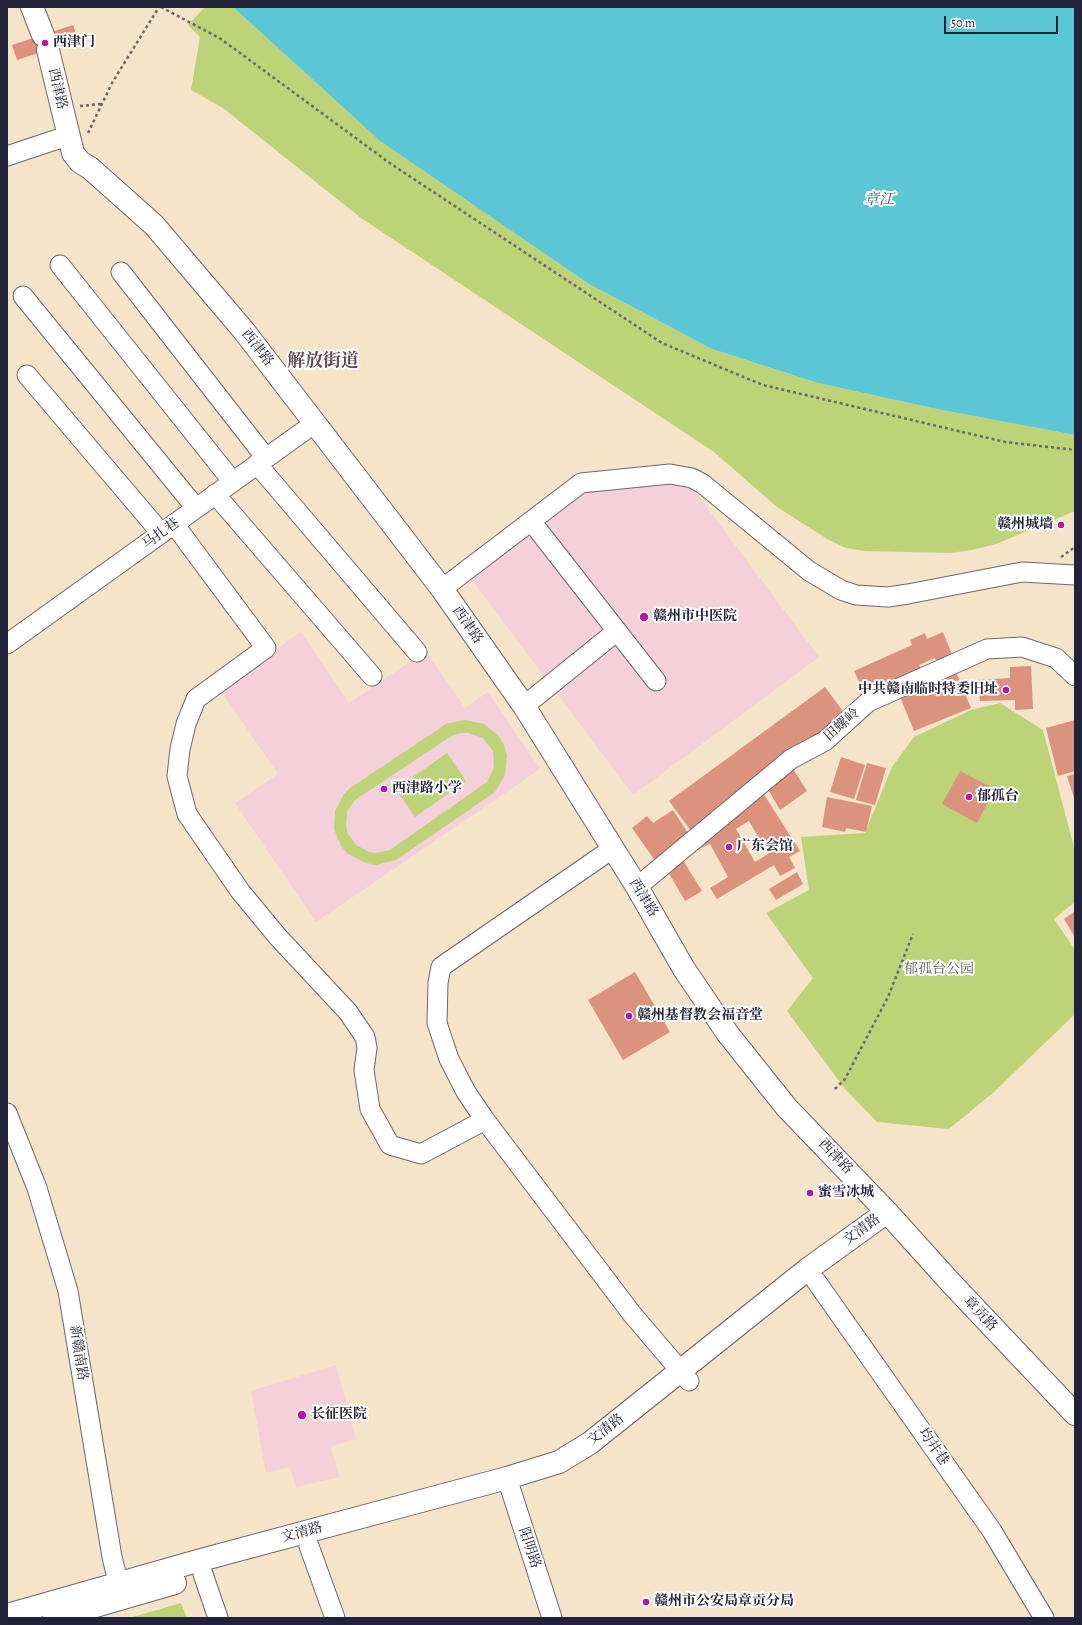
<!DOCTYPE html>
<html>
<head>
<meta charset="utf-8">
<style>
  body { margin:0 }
  #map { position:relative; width:1082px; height:1625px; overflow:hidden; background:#f5e3ca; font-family:Alegreya,serif }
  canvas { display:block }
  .frame { position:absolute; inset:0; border:8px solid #22223b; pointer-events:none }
  .scale { position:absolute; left:944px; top:16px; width:114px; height:18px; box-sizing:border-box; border:2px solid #22223b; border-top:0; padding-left:5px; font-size:12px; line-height:14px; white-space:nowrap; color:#22223b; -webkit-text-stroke:3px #fff; paint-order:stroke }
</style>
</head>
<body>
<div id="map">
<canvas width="1082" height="1625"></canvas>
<div class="frame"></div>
<div class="scale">50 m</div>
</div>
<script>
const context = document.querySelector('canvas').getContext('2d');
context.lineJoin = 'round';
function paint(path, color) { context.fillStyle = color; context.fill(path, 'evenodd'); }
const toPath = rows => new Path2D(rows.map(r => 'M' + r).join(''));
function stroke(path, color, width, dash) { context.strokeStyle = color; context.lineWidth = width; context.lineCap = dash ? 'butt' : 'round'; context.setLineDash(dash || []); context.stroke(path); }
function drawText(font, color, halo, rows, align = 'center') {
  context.font = font + ' Alegreya,"Noto Serif SC",serif'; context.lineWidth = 4; context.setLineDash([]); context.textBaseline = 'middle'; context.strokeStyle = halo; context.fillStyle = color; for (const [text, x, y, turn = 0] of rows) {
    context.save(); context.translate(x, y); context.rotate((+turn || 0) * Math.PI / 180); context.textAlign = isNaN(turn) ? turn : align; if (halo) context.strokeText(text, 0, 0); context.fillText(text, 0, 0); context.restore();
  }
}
const built = toPath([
  [687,481,819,657,633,795,469,576,586,490],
  [301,632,349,703,426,651,465,708,488,692,540,769,316,922,235,803,278,774,219,688],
  [336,1365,356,1439,331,1446,339,1477,296,1487,290,1467,266,1473,251,1391]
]);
const green = toPath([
  [205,7,233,7,380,141,589,284,712,349,818,383,937,409,1075,435,1075,511,996,544,972,550,950,553,865,551,846,548,829,540,777,507,714,452,361,218,223,108,191,90,200,37,188,25],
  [1000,703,1043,730,1075,851,1075,902,1054,919,1075,950,1075,1014,994,1092,949,1129,877,1122,845,1089,787,1011,813,978,766,913,809,890,801,837,865,833,892,767,914,737,971,710],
  [465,720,484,724,499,736,504,745,507,755,505,775,495,792,396,860,376,865,366,863,348,854,341,846,334,829,335,811,344,794,350,788,446,724],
  [461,733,469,733,483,738,493,751,494,768,487,782,390,850,376,853,369,852,356,845,348,834,346,826,347,812,355,800,453,735],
  [447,753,466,781,415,817,396,789],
  [181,1603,187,1618,129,1618]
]);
const water = toPath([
  [233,7,1075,7,1075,435,937,409,818,383,712,349,589,284,380,141]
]);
const building = toPath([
  [73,25,78,40,17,60,12,45],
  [943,632,953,657,937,663,935,658,919,665,922,670,865,695,854,671,912,645,910,640,925,633,927,639],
  [1031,666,1033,709,1015,710,1015,700,980,701,978,680,1010,678,1010,667],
  [955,670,971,708,914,731,898,692],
  [825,687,845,714,694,835,669,801],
  [1075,720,1075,771,1058,776,1046,728],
  [841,757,865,765,854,799,830,792],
  [867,763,886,768,875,805,856,800],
  [790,764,807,791,780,810,765,784],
  [960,771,995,789,977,823,942,804],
  [1075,774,1075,801,1067,776],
  [763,793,800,851,789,857,795,868,780,876,774,865,717,899,710,888,728,877,710,844,689,853],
  [749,821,768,854,755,862,736,829],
  [827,797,872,806,866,832,846,828,845,832,822,827],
  [673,810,690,836,656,862,632,828,647,816,653,823],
  [683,860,702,891,685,901,667,870],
  [797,872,803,884,776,900,769,889],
  [1075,911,1075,937,1064,919],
  [635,972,670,1032,623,1060,588,1000]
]);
const path = toPath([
  [161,7,221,39,391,164,662,343,763,385,1005,442,1075,450],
  [80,106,101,104],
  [88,133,112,83,159,7],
  [1061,557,1075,547],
  [835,1089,845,1079,888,997,913,934]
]);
const minor = toPath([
  [7,156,67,136],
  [60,265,233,482],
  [121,272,266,458],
  [23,296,196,508],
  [27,375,161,533],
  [257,464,417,652],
  [215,494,372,676],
  [531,521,656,681],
  [174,524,266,648,196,699,186,724,180,749,177,776,187,814,240,891,278,937,348,1012,365,1037,367,1048,364,1070,370,1109,390,1145,421,1154,485,1120],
  [442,589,581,483,670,474,692,478,703,484,809,571,841,590,856,595,888,597,908,594,1022,572,1075,575],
  [7,644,315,423],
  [524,706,617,631],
  [612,849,441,967,438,983,437,1023,449,1059,466,1092,485,1120,632,1314,689,1381],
  [637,887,791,759,825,741,868,702,987,649,1022,647,1056,658,1075,676],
  [7,1113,37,1188,68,1291,112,1557,122,1598],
  [816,1281,992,1531,1044,1618],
  [507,1478,552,1618],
  [309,1546,335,1618],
  [203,1574,218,1618]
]);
const major = toPath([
  [32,7,43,35],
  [48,50,73,153,80,162,90,168,154,225,244,331,442,589,524,706,637,887,684,969,728,1034,787,1108,887,1212,951,1283,1075,1414],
  [7,1615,201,1560,507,1478,559,1462,590,1443,808,1269,887,1212],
  [54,1618,175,1583]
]);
const markers = [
  [45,43,4,"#b5179e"],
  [1061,525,4,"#b5179e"],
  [644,617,5,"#b5179e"],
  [1006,690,4,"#b5179e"],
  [384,789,4,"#b5179e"],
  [969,797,4,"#b5179e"],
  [729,847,4,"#b5179e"],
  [629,1016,4,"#b5179e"],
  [810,1193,4,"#b5179e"],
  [302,1415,5,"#b5179e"],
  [646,1602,4,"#b5179e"]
];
const poiNames = [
  ["西津门",53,43],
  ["赣州城墙",1053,525,"right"],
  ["赣州市中医院",653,617],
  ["中共赣南临时特委旧址",998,690,"right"],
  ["西津路小学",392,789],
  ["郁孤台",977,797],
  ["广东会馆",737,847],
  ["赣州基督教会福音堂",637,1016],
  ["蜜雪冰城",818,1193],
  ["长征医院",311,1415],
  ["赣州市公安局章贡分局",654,1602]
];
const streetNames = [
  ["西津路",57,89,77],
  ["西津路",257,348,52],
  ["马扎巷",161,534,-36],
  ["西津路",467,625,55],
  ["田螺岭",842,725,-41],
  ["西津路",643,898,59],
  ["西津路",835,1157,46],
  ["文清路",862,1230,-36],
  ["章贡路",980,1314,47],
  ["新赣南路",78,1353,81],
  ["文清路",606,1430,-38],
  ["均井巷",933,1447,55],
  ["文清路",302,1533,-15],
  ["阳明路",529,1548,72]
];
const parkNames = [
  ["郁孤台公园",939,970]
];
const waterNames = [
  ["章江",879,200]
];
const districtNames = [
  ["解放街道",323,362]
];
paint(built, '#f5cfda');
paint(green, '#bdd377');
paint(water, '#5bc6d5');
paint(building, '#dc937e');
stroke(minor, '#6c666d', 21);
stroke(major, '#6c666d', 24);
stroke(path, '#6c666d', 2.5, [3, 3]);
stroke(minor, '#fff', 19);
stroke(major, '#fff', 22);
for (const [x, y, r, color] of markers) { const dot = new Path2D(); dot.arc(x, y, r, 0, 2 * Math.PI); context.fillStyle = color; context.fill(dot); stroke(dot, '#fff', 1.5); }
drawText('bold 14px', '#22223b', '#fff', poiNames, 'left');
drawText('14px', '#22223b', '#fff', streetNames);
drawText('14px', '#586050', '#fff', parkNames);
drawText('italic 15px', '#365b71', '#fff', waterNames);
drawText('bold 18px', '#634a52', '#fff', districtNames);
</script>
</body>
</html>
